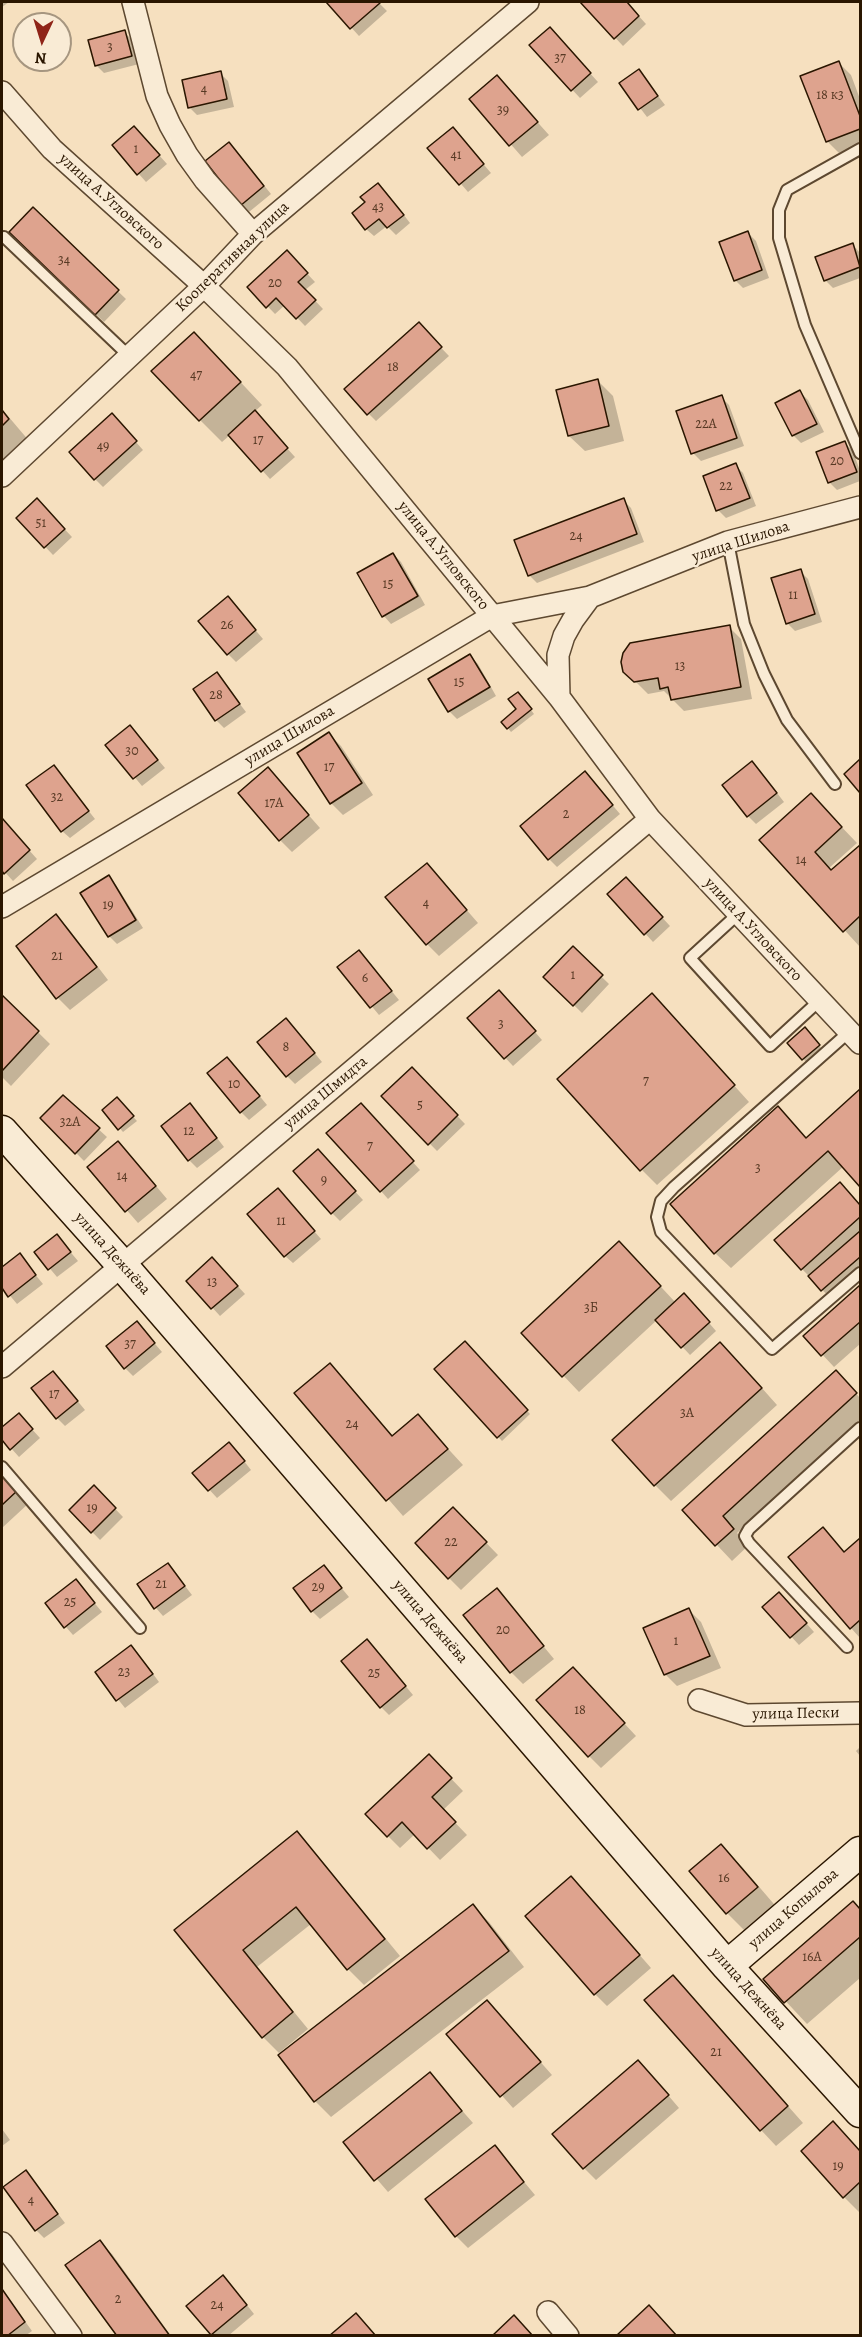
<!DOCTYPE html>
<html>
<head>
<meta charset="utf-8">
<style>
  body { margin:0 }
  #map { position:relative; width:862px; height:2337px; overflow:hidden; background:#f6e0bf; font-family:Alegreya,serif }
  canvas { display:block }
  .frame { position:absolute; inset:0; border:3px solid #2a1600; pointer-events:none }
  .north { position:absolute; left:12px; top:12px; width:60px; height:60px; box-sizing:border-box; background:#f9ebd5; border:2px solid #a69680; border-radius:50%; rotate:184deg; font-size:16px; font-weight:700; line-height:24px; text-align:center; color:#2a1600 }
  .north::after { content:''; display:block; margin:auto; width:21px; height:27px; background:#8f2418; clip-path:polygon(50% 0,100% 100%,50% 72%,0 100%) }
</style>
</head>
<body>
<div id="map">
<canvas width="862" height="2337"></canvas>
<div class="frame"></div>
<div class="north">N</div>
</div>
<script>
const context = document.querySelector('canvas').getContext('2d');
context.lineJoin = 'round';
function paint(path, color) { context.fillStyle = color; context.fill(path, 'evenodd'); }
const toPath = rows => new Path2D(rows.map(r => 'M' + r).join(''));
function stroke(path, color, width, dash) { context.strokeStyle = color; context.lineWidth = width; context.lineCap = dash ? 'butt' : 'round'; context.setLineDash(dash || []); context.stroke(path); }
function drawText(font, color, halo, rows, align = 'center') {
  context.font = font + ' Alegreya,serif'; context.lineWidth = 5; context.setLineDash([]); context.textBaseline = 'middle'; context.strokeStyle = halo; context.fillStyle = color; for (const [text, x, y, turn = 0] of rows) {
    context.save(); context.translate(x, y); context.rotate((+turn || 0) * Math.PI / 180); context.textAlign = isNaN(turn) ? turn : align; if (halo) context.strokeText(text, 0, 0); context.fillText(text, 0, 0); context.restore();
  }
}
const shadow = toPath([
  [2,2,9,2,2,7],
  [328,2,378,2,387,11,359,36],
  [582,2,626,2,646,24,623,46],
  [124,32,132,40,139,64,104,73,96,65],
  [557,37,598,82,580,98,531,46],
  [839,63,851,75,860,99,860,145,839,153,827,141],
  [639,71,665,105,647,117,621,83],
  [220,73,228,81,234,107,197,115,189,107],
  [497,77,549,135,522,157,471,99],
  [142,136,167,164,146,182,114,146],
  [460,137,491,173,468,192,430,148],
  [237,152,271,194,249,212,241,205],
  [386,192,410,223,396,235,387,226,374,236,366,229],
  [33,210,126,299,104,322,11,232],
  [748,233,756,241,769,278,743,288,735,280],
  [853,245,860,253,860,278,833,288,825,280],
  [287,252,315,282,305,290,323,309,305,326,285,305,275,314,249,287],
  [426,332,449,356,376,421,369,414],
  [216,356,262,405,254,412,295,457,270,479,230,435,222,442,200,420],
  [597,380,613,396,624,441,585,451,569,436],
  [800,392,808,400,824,432,801,443,793,435],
  [721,397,729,405,744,446,701,461,693,453],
  [2,409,30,442,2,467],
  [119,423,143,450,103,487,95,479],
  [845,443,853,451,860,471,860,481,837,490,829,482],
  [735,465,743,473,756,506,726,518,718,510],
  [37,500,72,537,53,555,18,518],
  [623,500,631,508,644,542,537,583,529,575],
  [393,554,401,562,425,605,391,624,384,616,359,574],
  [800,571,808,579,822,622,795,631,787,623],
  [235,606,263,639,236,662,228,654],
  [729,627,741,639,752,699,684,711,664,691,648,694,625,671],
  [470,656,478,664,496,696,457,719,449,711],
  [217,674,246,712,224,728,216,720],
  [521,697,534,714,511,732,503,722,518,710],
  [130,727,165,768,142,786,108,745],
  [329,734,341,746,373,795,343,815,331,803],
  [54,767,95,819,70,838,62,831],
  [268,769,320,828,292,852,280,840],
  [760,771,784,802,756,824,748,816],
  [592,781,620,814,557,867,549,859],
  [811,795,857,843,829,868,832,871,860,847,860,947,762,840],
  [2,820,37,859,13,881,2,869],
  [108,877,116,885,143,928,117,944,109,936],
  [438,877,478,923,439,956,427,944],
  [634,887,670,926,653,942,609,894],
  [56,916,68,928,108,980,70,1010,58,998],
  [573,949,609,984,582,1013,545,977],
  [366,960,399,1000,379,1015,340,968],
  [2,997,50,1044,11,1086,2,1077],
  [507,1000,542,1040,513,1066,469,1019],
  [667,1011,749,1102,657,1185,641,1169],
  [294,1028,322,1062,295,1084,287,1076],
  [805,1029,822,1049,807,1063,789,1043],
  [235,1066,267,1105,249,1120,241,1112],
  [412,1069,465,1124,437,1151,383,1096],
  [860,1091,860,1185,844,1166,731,1268,715,1253,794,1124,807,1139],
  [63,1097,107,1137,84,1161,42,1118],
  [117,1099,137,1121,123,1132,104,1110],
  [198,1113,224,1147,197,1168,189,1160],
  [368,1113,420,1170,388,1199,381,1191],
  [130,1155,167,1199,138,1223,89,1167],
  [325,1159,363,1200,340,1221,332,1213],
  [851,1196,860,1206,860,1279,834,1302,802,1269],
  [285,1198,321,1239,293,1263,285,1256],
  [57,1236,78,1261,57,1277,36,1252],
  [19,1255,43,1284,17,1304,2,1286,2,1269],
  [635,1259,676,1303,692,1303,716,1331,690,1355,657,1320,579,1392,523,1333],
  [220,1267,245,1294,220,1316,188,1281],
  [860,1287,860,1344,834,1367,805,1336],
  [144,1331,162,1352,133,1376,125,1368],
  [465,1343,530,1414,502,1441,436,1369],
  [736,1359,777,1405,671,1501,655,1485],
  [330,1365,394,1437,418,1416,463,1465,403,1516,296,1393],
  [61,1381,85,1410,65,1426,57,1418],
  [851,1388,860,1398,860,1420,737,1533,749,1545,732,1561,684,1510],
  [19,1415,40,1438,19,1457,2,1438,2,1429],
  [237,1452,251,1470,217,1498,194,1473],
  [2,1474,29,1503,2,1528],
  [94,1487,123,1517,100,1540,71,1510],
  [465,1521,498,1555,461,1590,449,1578],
  [823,1529,845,1553,860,1540,860,1638,851,1628],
  [168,1564,192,1595,163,1616,156,1608],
  [324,1567,349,1597,320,1619,312,1611],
  [76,1581,102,1612,73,1635,66,1627],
  [497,1590,554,1659,523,1684,511,1672],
  [787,1601,814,1632,799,1645,764,1607],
  [689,1610,701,1622,721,1668,677,1686,665,1674],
  [375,1649,413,1695,389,1715,381,1707],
  [139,1655,159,1682,125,1708,97,1673],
  [585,1681,636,1736,601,1768,589,1756],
  [860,1747,860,1756,856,1751],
  [441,1768,463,1791,443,1810,467,1835,440,1860,415,1834,400,1848,388,1836],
  [296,1833,312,1849,400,1956,364,1985,348,1969,311,1924,257,1967,308,2029,279,2053,263,2037,176,1930],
  [721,1846,743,1868,779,1910,749,1935,727,1913],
  [583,1890,651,1968,607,2006,595,1994],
  [853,1903,860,1910,860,1978,807,2024,765,1979],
  [473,1906,489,1922,524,1967,331,2117,315,2101,280,2056],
  [688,1993,803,2123,776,2146,761,2130],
  [498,2014,552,2075,513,2108,448,2035],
  [430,2074,473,2123,388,2192,345,2142],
  [650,2074,679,2108,596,2180,584,2168],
  [833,2123,860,2151,860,2213,844,2197],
  [2,2129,10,2140,2,2146],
  [495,2147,535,2195,468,2248,456,2236],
  [26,2172,65,2223,44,2238,36,2230],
  [100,2242,112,2254,171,2336,119,2336],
  [231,2285,254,2314,228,2336,213,2336,188,2306],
  [2,2289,32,2331,25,2336,2,2336]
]);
const building = toPath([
  [326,2,379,2,380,3,350,29,326,2],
  [580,2,627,2,639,16,614,39,580,2],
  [550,27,591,73,571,91,529,45,550,27],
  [125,30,132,56,95,66,88,40,125,30],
  [839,61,860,116,860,129,826,142,800,76,839,61],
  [639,69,658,96,638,110,619,83,639,69],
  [221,71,227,99,188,108,182,80,221,71],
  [497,75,538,122,509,146,469,99,497,75],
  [134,126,160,155,137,175,112,145,134,126],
  [453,127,484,164,459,185,427,148,453,127],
  [229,142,264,186,240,206,205,161,229,142],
  [378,183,404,215,387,228,379,219,365,230,352,213,365,202,360,197,378,183],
  [33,207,119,290,95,315,9,232,33,207],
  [748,231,762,270,734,281,719,242,748,231],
  [853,243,860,267,824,281,815,257,853,243],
  [287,250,308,273,298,282,316,300,296,319,276,298,266,308,247,287,287,250],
  [419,322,442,347,367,415,344,389,419,322],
  [194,332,241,382,199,421,151,371,194,332],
  [598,379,609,426,568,436,556,390,598,379],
  [800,390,817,424,792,436,775,403,800,390],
  [722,395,737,438,691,454,676,411,722,395],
  [2,410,9,419,2,426,2,410],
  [255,410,288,448,261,472,228,435,255,410],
  [112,413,137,441,94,480,69,452,112,413],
  [845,441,857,472,828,483,816,452,845,441],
  [736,463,750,498,716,511,703,476,736,463],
  [37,498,65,529,44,548,16,518,37,498],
  [624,498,637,534,528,576,514,540,624,498],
  [393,553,418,596,382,617,357,573,393,553],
  [801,569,815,614,786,624,771,578,801,569],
  [228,596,256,630,227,655,198,621,228,596],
  [730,625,741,687,671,700,668,687,660,689,658,678,634,682,623,672,621,662,623,653,630,643,730,625],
  [470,654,490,687,448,712,428,679,470,654],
  [217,672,240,704,215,721,193,689,217,672],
  [518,692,532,709,507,729,501,722,516,709,508,699,518,692],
  [130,725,158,760,133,779,105,745,130,725],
  [329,732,362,783,330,804,297,753,329,732],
  [860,759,860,793,844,774,860,759],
  [752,761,777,793,747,817,722,785,752,761],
  [54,765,89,811,61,832,26,785,54,765],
  [268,767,309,815,279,841,238,793,268,767],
  [585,771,613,805,548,860,520,826,585,771],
  [811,793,842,827,815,852,831,870,860,845,860,916,843,932,759,840,811,793],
  [2,818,30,850,4,874,2,871,2,818],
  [427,863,467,910,426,945,385,897,427,863],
  [109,875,136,920,108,937,80,893,109,875],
  [626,877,663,917,644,935,607,894,626,877],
  [56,914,97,967,56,999,16,946,56,914],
  [573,946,603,975,573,1006,543,977,573,946],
  [359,950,392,991,370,1008,337,967,359,950],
  [499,990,536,1031,504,1059,467,1018,499,990],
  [652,993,735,1085,640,1171,557,1079,652,993],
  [2,995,39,1031,2,1071,2,995],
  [286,1018,315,1053,286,1077,257,1042,286,1018],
  [805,1027,820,1045,802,1060,787,1043,805,1027],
  [227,1057,260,1096,240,1113,207,1073,227,1057],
  [412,1067,458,1115,428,1145,381,1096,412,1067],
  [860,1089,860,1187,828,1151,714,1254,670,1204,778,1106,806,1138,860,1089],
  [63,1095,100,1128,75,1154,40,1118,63,1095],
  [117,1097,134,1116,118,1130,102,1110,117,1097],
  [190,1103,217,1138,188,1161,161,1126,190,1103],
  [361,1103,414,1161,380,1192,326,1133,361,1103],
  [118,1141,156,1186,125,1212,87,1167,118,1141],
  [318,1149,356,1191,331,1214,293,1171,318,1149],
  [840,1182,860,1205,860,1217,801,1270,774,1240,840,1182],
  [278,1188,315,1231,284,1257,247,1214,278,1188],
  [860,1231,860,1257,821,1291,808,1276,860,1231],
  [57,1234,71,1252,48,1270,34,1252,57,1234],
  [619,1241,661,1286,562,1377,521,1333,619,1241],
  [20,1253,36,1275,8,1297,2,1288,2,1267,20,1253],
  [212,1257,238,1286,211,1309,186,1281,212,1257],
  [860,1285,860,1322,821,1356,803,1336,860,1285],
  [684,1293,710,1322,681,1348,655,1320,684,1293],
  [137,1321,155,1343,124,1369,106,1346,137,1321],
  [465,1341,528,1410,497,1438,434,1369,465,1341],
  [720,1342,762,1388,654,1486,612,1440,720,1342],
  [330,1363,392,1436,418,1414,448,1449,386,1501,294,1393,330,1363],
  [836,1370,857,1393,723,1516,734,1529,715,1546,682,1510,836,1370],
  [53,1371,78,1401,56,1419,31,1388,53,1371],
  [19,1413,33,1429,10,1450,2,1440,2,1427,19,1413],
  [229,1442,245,1461,208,1491,192,1473,229,1442],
  [2,1472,18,1490,2,1505,2,1472],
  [94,1485,116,1508,91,1533,69,1510,94,1485],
  [453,1507,487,1542,448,1579,415,1543,453,1507],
  [823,1527,844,1552,860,1538,860,1620,850,1629,788,1557,823,1527],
  [168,1563,185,1586,154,1609,137,1584,168,1563],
  [324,1565,342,1588,311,1612,293,1588,324,1565],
  [76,1579,95,1603,64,1628,45,1603,76,1579],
  [497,1588,544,1646,510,1673,463,1615,497,1588],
  [779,1592,807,1623,790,1638,762,1607,779,1592],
  [689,1608,710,1656,664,1675,643,1628,689,1608],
  [367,1639,406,1686,380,1708,341,1661,367,1639],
  [131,1645,153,1674,116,1701,95,1672,131,1645],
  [573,1667,625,1723,588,1757,536,1700,573,1667],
  [429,1754,452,1778,432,1797,456,1822,427,1849,402,1822,387,1837,365,1814,429,1754],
  [297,1831,385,1939,347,1970,296,1907,243,1950,293,2012,262,2038,174,1930,297,1831],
  [721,1844,758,1887,726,1914,689,1871,721,1844],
  [571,1876,640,1955,594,1995,525,1916,571,1876],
  [853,1901,860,1909,860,1937,784,2003,763,1979,853,1901],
  [473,1904,509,1951,314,2102,278,2055,473,1904],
  [673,1975,788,2106,760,2131,644,2000,673,1975],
  [487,2000,541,2062,500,2097,446,2034,487,2000],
  [638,2060,669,2095,583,2169,552,2134,638,2060],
  [430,2072,462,2111,374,2181,343,2142,430,2072],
  [833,2121,860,2151,860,2182,843,2198,801,2151,833,2121],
  [495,2145,524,2182,455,2237,425,2199,495,2145],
  [26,2170,58,2214,35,2231,3,2187,26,2170],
  [100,2240,170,2336,117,2336,65,2265,100,2240],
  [223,2275,247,2305,211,2335,186,2306,223,2275],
  [2,2289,25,2322,7,2336,2,2336,2,2289],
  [649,2305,677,2336,616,2336,649,2305],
  [356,2313,376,2336,329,2336,356,2313],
  [514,2315,533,2336,492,2336,514,2315]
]);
const lane = toPath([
  [860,149,787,190,779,210,779,238,805,325,860,453],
  [4,237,129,356],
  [728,542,744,624,764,674,787,720,835,784],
  [738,914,690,958,770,1046,820,1000],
  [850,1031,674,1187,661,1201,657,1217,661,1232,772,1349,860,1273],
  [2,1467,140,1628],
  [847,1647,749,1543,745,1536,749,1529,860,1428]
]);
const street = toPath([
  [133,2,157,96,170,125,187,155,205,180,253,234],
  [2,92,52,149,204,286,287,367,559,697,650,819,860,1043],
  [2,476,204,286,253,234,528,2],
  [559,697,558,655,564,636,573,620,590,597],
  [2,907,492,616,590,597,728,542,860,507],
  [2,1367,650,819],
  [699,1700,746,1715,860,1713],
  [2,2243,71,2336],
  [548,2312,568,2336]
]);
const secondary = toPath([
  [2,1131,122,1265,727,1966,860,2112],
  [727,1966,860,1852]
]);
const numberNames = [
  ["3",110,48],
  ["37",560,59],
  ["4",204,90],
  ["18 к3",830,96],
  ["39",503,111],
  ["1",136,150],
  ["41",456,156],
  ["43",378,208],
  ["34",64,261],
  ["20",275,284],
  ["18",393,368],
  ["47",196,376],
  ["22А",706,425],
  ["17",258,441],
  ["49",103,447],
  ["20",837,462],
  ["22",726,487],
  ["51",41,524],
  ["24",576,537],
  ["15",388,585],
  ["11",793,596],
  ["26",227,626],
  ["13",680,667],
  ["15",459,683],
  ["28",216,696],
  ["30",132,752],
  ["17",329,768],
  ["32",57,798],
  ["17А",274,804],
  ["2",566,815],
  ["14",801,861],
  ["4",426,904],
  ["19",108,906],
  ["21",57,957],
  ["1",573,976],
  ["6",365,979],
  ["3",501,1025],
  ["8",286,1048],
  ["7",646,1082],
  ["10",234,1085],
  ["5",420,1106],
  ["32А",70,1123],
  ["12",189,1132],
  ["7",370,1147],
  ["3",758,1169],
  ["14",122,1177],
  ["9",324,1181],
  ["11",281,1222],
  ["13",212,1283],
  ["3Б",591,1309],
  ["37",130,1345],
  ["17",54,1395],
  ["3А",687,1414],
  ["24",352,1425],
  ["19",92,1509],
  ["22",451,1543],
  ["21",161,1585],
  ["29",318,1588],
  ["25",70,1603],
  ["20",503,1631],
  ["1",676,1642],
  ["23",124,1673],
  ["25",374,1674],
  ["18",580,1711],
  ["16",724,1879],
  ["16А",812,1958],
  ["21",716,2053],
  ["19",838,2167],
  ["4",31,2201],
  ["2",118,2300],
  ["24",217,2306]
];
const streetNames = [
  ["улица А.Угловского",111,202,42],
  ["Кооперативная улица",233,257,-44],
  ["улица Шилова",741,542,-18],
  ["улица А.Угловского",443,556,51],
  ["улица Шилова",290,736,-31],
  ["улица А.Угловского",753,930,47],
  ["улица Шмидта",326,1093,-40],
  ["улица Дежнёва",112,1254,48],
  ["улица Дежнёва",430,1622,49],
  ["улица Пески",796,1714,-1],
  ["улица Копылова",794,1909,-41],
  ["улица Дежнёва",748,1989,48]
];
paint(shadow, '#0003');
paint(building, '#dea38e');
stroke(building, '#2a1600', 1.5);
stroke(lane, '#5d4830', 14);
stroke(street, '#5d4830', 24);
stroke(secondary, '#2a1600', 33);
stroke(lane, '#f9ebd5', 10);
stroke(street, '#f9ebd5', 21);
stroke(secondary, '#f9ebd5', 30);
drawText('14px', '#573924', null, numberNames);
drawText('16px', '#2a1600', '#f9ebd5', streetNames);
</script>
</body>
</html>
